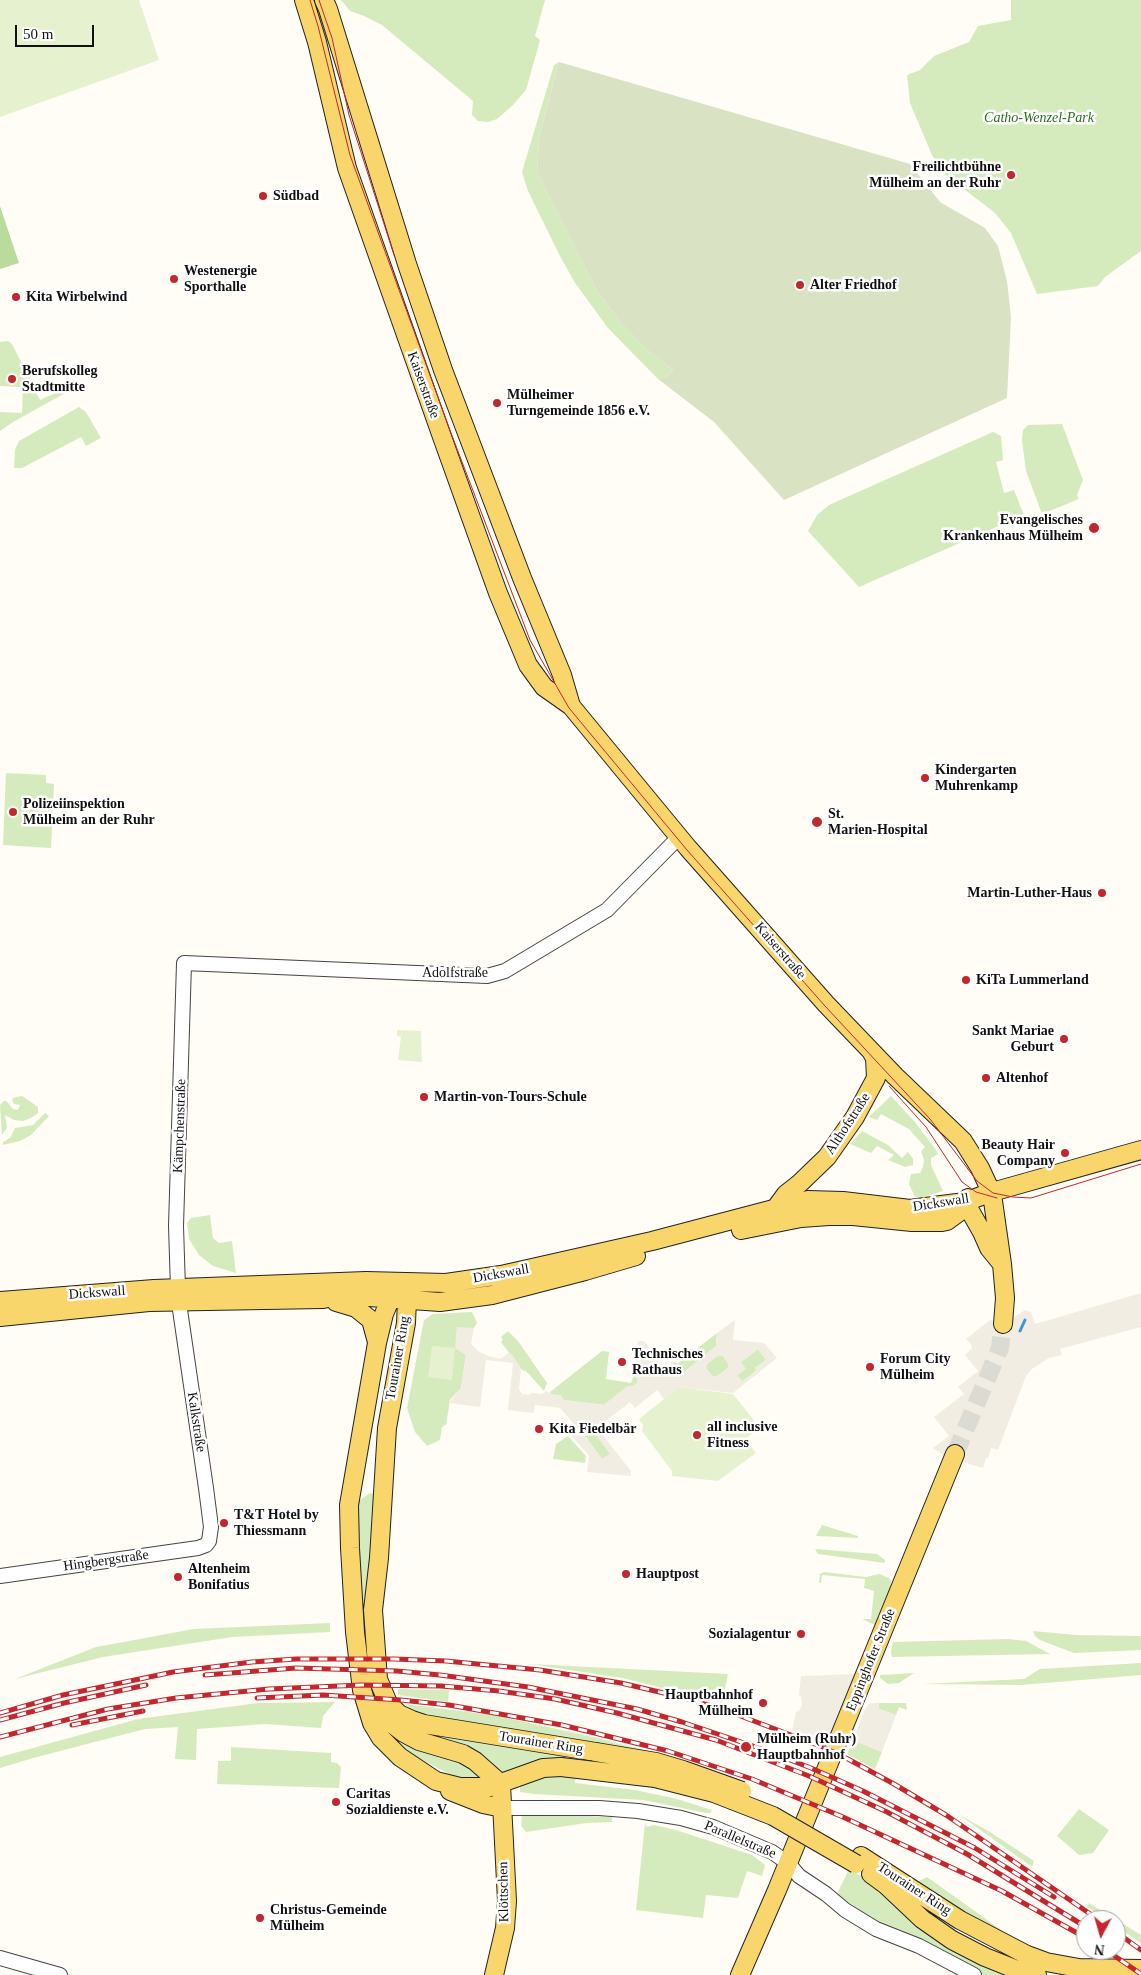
<!DOCTYPE html>
<html>
<head>
<meta charset="utf-8">
<style>
  body { margin:0 }
  #map { position:relative; width:1141px; height:1975px; overflow:hidden; background:#fffdf5; font-family:"Times New Roman",serif }
  canvas { display:block }
  .north { position:absolute; left:1076px; top:1910px; width:50px; height:50px; box-sizing:border-box; background:#fff; border:1px solid #a0a0a0; border-radius:50%; rotate:186deg; font-size:14px; font-weight:700; line-height:20px; text-align:center; color:#111 }
  .north::after { content:''; display:block; margin:auto; width:18px; height:22px; background:#c4262e; clip-path:polygon(50% 0,100% 100%,50% 72%,0 100%) }
  .scale { position:absolute; left:15px; top:25px; width:79px; height:22px; box-sizing:border-box; border:2px solid #111; border-top:0; padding-left:6px; font-size:15px; line-height:18px; white-space:nowrap; color:#111; -webkit-text-stroke:4px #fff; paint-order:stroke }
</style>
</head>
<body>
<div id="map">
<canvas width="1141" height="1975"></canvas>
<div class="north">N</div>
<div class="scale">50 m</div>
</div>
<script>
const context = document.querySelector('canvas').getContext('2d');
context.lineJoin = 'round';
function paint(path, color) { context.fillStyle = color; context.fill(path, 'evenodd'); }
const toPath = rows => new Path2D(rows.map(r => 'M' + r).join(''));
function stroke(path, color, width, dash) { context.strokeStyle = color; context.lineWidth = width; context.lineCap = dash ? 'butt' : 'round'; context.setLineDash(dash || []); context.stroke(path); }
function drawText(font, color, halo, rows, align = 'center') {
  context.font = font + ' "Times New Roman",serif'; context.lineWidth = 5; context.setLineDash([]); context.textBaseline = 'middle'; context.strokeStyle = halo; context.fillStyle = color; for (const [text, x, y, turn = 0] of rows) {
    context.save(); context.translate(x, y); context.rotate((+turn || 0) * Math.PI / 180); context.textAlign = isNaN(turn) ? turn : align; if (halo) context.strokeText(text, 0, 0); context.fillText(text, 0, 0); context.restore();
  }
}
const green = toPath([
  [341,0,545,0,535,36,540,40,526,90,512,106,497,119,488,122,478,121,472,115,473,101,382,25,364,16,350,11],
  [1011,0,1141,0,1141,251,1105,277,1098,286,1037,294,1011,233,995,213,943,173,932,155,910,103,907,75,920,70,934,56,969,42,978,26,1011,20],
  [559,62,539,138,537,172,596,289,620,322,646,349,673,370,667,376,658,379,608,328,575,283,560,256,528,191,522,172,554,65],
  [8,341,12,344,40,400,71,386,67,392,13,422,0,431,0,412,22,413,23,387,0,386,0,342],
  [79,407,86,412,101,438,86,446,81,437,22,468,14,468,15,450,19,441],
  [1062,424,1083,480,1077,495,1079,499,1042,514,1026,471,1022,440,1023,430,1028,425],
  [993,432,1001,436,1003,460,996,462,1004,493,1014,490,1024,515,859,587,808,531,817,515,829,505],
  [6,773,46,775,46,783,54,784,51,848,3,845],
  [22,1096,38,1107,38,1113,31,1118,23,1121,14,1120,5,1115,7,1127,2,1135,0,1105,4,1101,6,1101,13,1109,18,1110,20,1105,14,1104,12,1099,16,1097],
  [891,1096,915,1122,936,1150,938,1154,931,1158,931,1165,943,1191,920,1198,915,1197,909,1184,911,1174,920,1173,923,1167,924,1160,921,1151,925,1147,909,1129,881,1114,877,1120,869,1117],
  [45,1113,49,1116,31,1135,20,1141,3,1145,3,1142,10,1138,15,1128,33,1125],
  [862,1131,888,1145,902,1158,908,1152,913,1159,913,1165,905,1167,888,1160,894,1155,877,1146,871,1153,850,1144],
  [210,1215,213,1238,219,1243,232,1241,236,1273,213,1266,199,1255,189,1239,187,1223,191,1218],
  [472,1312,477,1323,474,1328,457,1328,456,1348,466,1355,461,1388,450,1400,446,1425,442,1427,440,1440,427,1446,415,1432,407,1408,424,1320,433,1314],
  [508,1331,518,1341,547,1383,544,1391,526,1371,522,1370,501,1342,503,1340,501,1337],
  [717,1333,716,1346,682,1374,677,1374,672,1367,673,1363,674,1362,677,1364],
  [758,1349,766,1360,755,1368,757,1370,742,1382,737,1375,745,1369,741,1362],
  [602,1351,609,1352,606,1379,631,1383,634,1375,638,1379,637,1383,633,1386,628,1386,604,1405,563,1400,551,1394,550,1392],
  [718,1355,723,1356,728,1363,728,1368,716,1377,712,1376,706,1368,707,1364],
  [590,1430,593,1430,611,1454,602,1459,585,1436,585,1434],
  [568,1436,586,1456,585,1463,553,1459,556,1444],
  [370,1493,376,1495,365,1631,360,1630,357,1506,360,1500],
  [822,1525,858,1536,858,1538,816,1536],
  [815,1549,877,1554,885,1560,885,1563,818,1554],
  [824,1572,866,1577,879,1574,889,1578,891,1581,891,1586,875,1625,862,1619,871,1619,874,1591,864,1588,865,1579,822,1575,821,1583,819,1583,820,1574],
  [330,1623,330,1632,232,1637,103,1657,15,1679,96,1647,194,1629],
  [1033,1631,1076,1635,1141,1636,1141,1650,1074,1653,1040,1640,1035,1636],
  [1008,1639,1026,1641,1050,1654,892,1657,891,1652,893,1642],
  [1141,1663,1141,1675,1021,1685,923,1684,1024,1679,1040,1669],
  [530,1664,728,1674,722,1703,623,1678],
  [914,1673,899,1683,888,1684,880,1678,880,1675],
  [398,1689,449,1690,448,1702,398,1695],
  [335,1702,323,1716,321,1728,266,1724,197,1729,196,1760,175,1759,178,1727,145,1729,33,1758,0,1768,0,1757,138,1719,258,1703],
  [879,1703,906,1703,907,1710,899,1707,896,1715,879,1709],
  [404,1704,493,1715,593,1737,675,1758,674,1760,441,1721,414,1712],
  [408,1726,579,1758,578,1761,509,1773,492,1771,423,1738],
  [390,1731,463,1763,481,1779,461,1780,422,1760,410,1753],
  [853,1740,882,1752,875,1769,847,1754],
  [231,1747,331,1753,331,1762,337,1763,341,1767,339,1788,217,1784,218,1761,231,1761],
  [548,1773,576,1776,575,1783,635,1790,677,1799,712,1810,710,1813,706,1813,643,1800,534,1794,520,1792,520,1784],
  [1079,1809,1109,1830,1093,1853,1079,1855,1057,1836],
  [522,1814,543,1814,612,1817,612,1822,586,1823,526,1832,521,1826],
  [958,1814,990,1832,1034,1861,1032,1867],
  [645,1823,647,1827,654,1825,676,1830,752,1855,765,1865,762,1876,747,1871,738,1898,706,1895,703,1918,636,1910],
  [849,1869,878,1886,1013,1975,984,1975,946,1953,875,1921,837,1894],
  [927,1877,1000,1929,997,1934,915,1883],
  [1089,1903,1141,1935,1141,1943,1116,1926,1116,1920,1107,1920,1087,1907]
]);
const forest = toPath([
  [0,206,19,263,0,269]
]);
const cemetery = toPath([
  [559,62,910,164,940,202,985,228,998,246,1007,281,1011,317,1007,398,784,500,714,422,658,379,667,376,673,370,646,349,620,322,596,289,537,172,539,138]
]);
const pitch = toPath([
  [0,0,139,0,159,60,0,117],
  [397,1030,421,1031,422,1062,398,1060,401,1037,397,1036],
  [432,1346,455,1348,452,1380,428,1377],
  [679,1387,733,1394,760,1428,745,1439,756,1453,718,1481,672,1476,672,1471,642,1431,643,1425,639,1419]
]);
const plaza = toPath([
  [1141,1293,1141,1327,1060,1349,1062,1355,1049,1358,1032,1369,1026,1376,998,1450,991,1448,988,1458,986,1458,983,1468,946,1457,933,1448,949,1436,934,1417,964,1394,958,1387,978,1371,965,1355,972,1348,971,1344,966,1339,990,1320,1000,1322,1010,1320,1025,1310,1031,1312,1035,1324],
  [735,1320,733,1340,764,1343,777,1358,733,1393,679,1387,664,1399,657,1390,635,1408,630,1402,597,1428,631,1471,631,1476,587,1472,589,1456,570,1434,573,1423,560,1408,535,1405,534,1413,508,1410,513,1363,486,1360,480,1407,449,1403,461,1388,466,1355,455,1348,457,1327,474,1328,471,1344,478,1351,488,1356,501,1359,509,1352,513,1356,521,1368,519,1389,522,1394,529,1395,531,1393,542,1394,546,1391,551,1394,561,1395,564,1400,604,1405,628,1386,633,1386,637,1383,638,1379,634,1375,636,1372,634,1370,636,1353,639,1352,637,1349,638,1341,644,1341,662,1365,667,1362,667,1365,670,1365,671,1361,673,1363,672,1367,677,1374,682,1374,716,1346,717,1333],
  [758,1349,766,1360,755,1368,757,1371,742,1381,737,1375,746,1369,741,1362],
  [718,1356,723,1356,728,1364,728,1368,716,1377,712,1376,706,1368,707,1364],
  [590,1430,593,1431,610,1454,602,1459,585,1436,585,1434],
  [857,1674,842,1710,840,1709,833,1727,835,1728,829,1745,792,1730,796,1712,799,1711,802,1705,801,1697,799,1695,801,1676],
  [873,1703,879,1703,879,1709,896,1715,882,1752,853,1740,865,1709,869,1704]
]);
const stream = toPath([
  [1020,1331,1025,1320]
]);
const majorTunnel = toPath([
  [955,1454,1000,1348,1003,1324]
]);
const minor = toPath([
  [178,1289,176,1226,184,963,487,976,505,971,607,910,679,837],
  [0,1576,198,1548,206,1545,209,1541,211,1527,206,1488,179,1303],
  [502,1808,599,1808,638,1811,681,1818,713,1827,772,1852,788,1863,799,1876,826,1894,845,1910,876,1929,919,1946,974,1975],
  [0,1958,60,1975]
]);
const major = toPath([
  [304,0,317,42,347,168,441,434,498,593,528,665,544,687,571,706,688,848,826,1004,895,1076,963,1141,980,1168,992,1194,1002,1264,1005,1298,1003,1324],
  [324,0,328,9,407,264,443,370,522,578,562,675,571,706],
  [965,1202,982,1232,989,1248,1002,1264],
  [775,1209,786,1194,800,1183,827,1157,855,1117,876,1078,875,1058,871,1051],
  [741,1230,801,1218,829,1216,853,1216,912,1222,942,1222,947,1221,958,1213,968,1198],
  [394,1290,384,1314,377,1343,349,1505,350,1548,355,1632,362,1690,372,1723,381,1738,400,1757,436,1781,460,1787,490,1787,543,1768,561,1767],
  [402,1291,407,1300,406,1323,387,1428,379,1558,373,1610,378,1679,388,1703,399,1714,412,1720,424,1724,596,1752],
  [0,1301,154,1289,366,1281,446,1283,501,1275,652,1241,808,1200,843,1201,910,1209,965,1202,992,1192,1141,1150],
  [336,1302,356,1308,371,1320,377,1342],
  [0,1317,149,1302,323,1299,341,1295,440,1302,492,1295,585,1271,636,1256],
  [381,1707,382,1712,391,1723,404,1733,419,1741,463,1754,475,1761,501,1784,507,1901,505,1928,494,1975],
  [450,1791,483,1804,502,1808],
  [861,1856,960,1920,1027,1955,1046,1962,1079,1968,1141,1969],
  [871,1874,886,1885,922,1919,952,1940,985,1957,1020,1971,1037,1975],
  [740,1975,777,1890,955,1454]
]);
const tram = toPath([
  [310,0,318,26,350,155,451,433,530,640,569,708,687,850,825,1006,930,1119,977,1181,993,1193,1013,1197,1031,1198,1141,1164],
  [319,0,332,38,349,115,394,255],
  [889,1086,926,1127,962,1182,976,1192,997,1198]
]);
const rail = toPath([
  [205,1675,296,1668,397,1671,440,1675,528,1687,637,1709,682,1722,759,1748,811,1768,863,1791,975,1848,1054,1897],
  [257,1698,323,1695,401,1700,449,1705,562,1725,668,1751,752,1779,843,1817,1002,1891,1086,1938],
  [0,1713,63,1695,173,1672,252,1662,296,1659,394,1659,446,1661,540,1670,621,1683,685,1698,722,1709,820,1746,848,1759,894,1784,946,1815,1099,1920],
  [0,1720,64,1703,146,1685],
  [72,1725,143,1711],
  [0,1737,108,1709,176,1698,269,1689,361,1685,441,1686,499,1691,555,1699,617,1713,716,1740,809,1776,887,1812,967,1854,1086,1927],
  [1116,1932,1141,1950],
  [1106,1950,1141,1974]
]);
const majorBridge = toPath([
  [596,1752,656,1762,683,1770,742,1791],
  [561,1767,655,1778,714,1793,773,1816,856,1864]
]);
const markers = [
  [1011,175,5,"#c4262e"],
  [263,196,5,"#c4262e"],
  [174,279,5,"#c4262e"],
  [800,285,5,"#c4262e"],
  [16,297,5,"#c4262e"],
  [12,379,5,"#c4262e"],
  [497,403,5,"#c4262e"],
  [1094,528,6,"#c4262e"],
  [925,778,5,"#c4262e"],
  [13,812,5,"#c4262e"],
  [817,822,6,"#c4262e"],
  [1102,893,5,"#c4262e"],
  [966,980,5,"#c4262e"],
  [1064,1039,5,"#c4262e"],
  [986,1078,5,"#c4262e"],
  [424,1097,5,"#c4262e"],
  [1065,1153,5,"#c4262e"],
  [622,1362,5,"#c4262e"],
  [870,1367,5,"#c4262e"],
  [539,1429,5,"#c4262e"],
  [697,1435,5,"#c4262e"],
  [224,1523,5,"#c4262e"],
  [626,1574,5,"#c4262e"],
  [178,1577,5,"#c4262e"],
  [801,1634,5,"#c4262e"],
  [763,1703,5,"#c4262e"],
  [746,1747,6,"#c4262e"],
  [336,1802,5,"#c4262e"],
  [260,1918,5,"#c4262e"]
];
const parkNames = [
  ["Catho-Wenzel-Park",1039,118]
];
const poiNames = [
  ["Freilichtbühne",1001,167,"right"],
  ["Mülheim an der Ruhr",1001,183,"right"],
  ["Südbad",273,196],
  ["Westenergie",184,271],
  ["Sporthalle",184,287],
  ["Alter Friedhof",810,285],
  ["Kita Wirbelwind",26,297],
  ["Berufskolleg",22,371],
  ["Stadtmitte",22,387],
  ["Mülheimer",507,395],
  ["Turngemeinde 1856 e.V.",507,411],
  ["Evangelisches",1083,520,"right"],
  ["Krankenhaus Mülheim",1083,536,"right"],
  ["Kindergarten",935,770],
  ["Muhrenkamp",935,786],
  ["Polizeiinspektion",23,804],
  ["Mülheim an der Ruhr",23,820],
  ["St.",828,814],
  ["Marien-Hospital",828,830],
  ["Martin-Luther-Haus",1092,893,"right"],
  ["KiTa Lummerland",976,980],
  ["Sankt Mariae",1054,1031,"right"],
  ["Geburt",1054,1047,"right"],
  ["Altenhof",996,1078],
  ["Martin-von-Tours-Schule",434,1097],
  ["Beauty Hair",1055,1145,"right"],
  ["Company",1055,1161,"right"],
  ["Technisches",632,1354],
  ["Rathaus",632,1370],
  ["Forum City",880,1359],
  ["Mülheim",880,1375],
  ["all inclusive",707,1427],
  ["Fitness",707,1443],
  ["Kita Fiedelbär",549,1429],
  ["T&T Hotel by",234,1515],
  ["Thiessmann",234,1531],
  ["Altenheim",188,1569],
  ["Bonifatius",188,1585],
  ["Hauptpost",636,1574],
  ["Sozialagentur",791,1634,"right"],
  ["Hauptbahnhof",753,1695,"right"],
  ["Mülheim",753,1711,"right"],
  ["Mülheim (Ruhr)",757,1739],
  ["Hauptbahnhof",757,1755],
  ["Caritas",346,1794],
  ["Sozialdienste e.V.",346,1810],
  ["Christus-Gemeinde",270,1910],
  ["Mülheim",270,1926]
];
const streetNames = [
  ["Kaiserstraße",423,385,70],
  ["Kaiserstraße",780,951,49],
  ["Adolfstraße",455,973],
  ["Althofstraße",848,1124,-57],
  ["Kämpchenstraße",180,1126,-88],
  ["Dickswall",941,1203,-9],
  ["Dickswall",501,1274,-10],
  ["Dickswall",97,1293,-4],
  ["Tourainer Ring",398,1358,-80],
  ["Kalkstraße",196,1422,81],
  ["Hingbergstraße",106,1561,-8],
  ["Eppinghofer Straße",871,1660,-68],
  ["Tourainer Ring",541,1743,9],
  ["Parallelstraße",740,1840,23],
  ["Tourainer Ring",914,1889,33],
  ["Klöttschen",504,1892,-91]
];
paint(green, '#d5ebbd');
paint(forest, '#b9dc9c');
paint(cemetery, '#d9e3c4');
paint(pitch, '#e6f2cf');
paint(plaza, '#f1ede2');
stroke(stream, '#3f96cf', 3);
stroke(majorTunnel, '#dbdad3', 18, [18, 9]);
stroke(minor, '#444', 16);
stroke(major, '#222', 20);
stroke(minor, '#fff', 14);
stroke(major, '#f9d66b', 18);
stroke(tram, '#c4262e', 1);
stroke(rail, '#c4262e', 5);
stroke(rail, '#fff', 3, [9]);
stroke(majorBridge, '#222', 20, []);
stroke(majorBridge, '#f9d66b', 18);
for (const [x, y, r, color] of markers) { const dot = new Path2D(); dot.arc(x, y, r, 0, 2 * Math.PI); context.fillStyle = color; context.fill(dot); stroke(dot, '#fff', 2); }
drawText('italic 14px', '#2f6b1f', '#fff', parkNames);
drawText('bold 14px', '#111', '#fff', poiNames, 'left');
drawText('14px', '#111', '#fff', streetNames);
</script>
</body>
</html>
